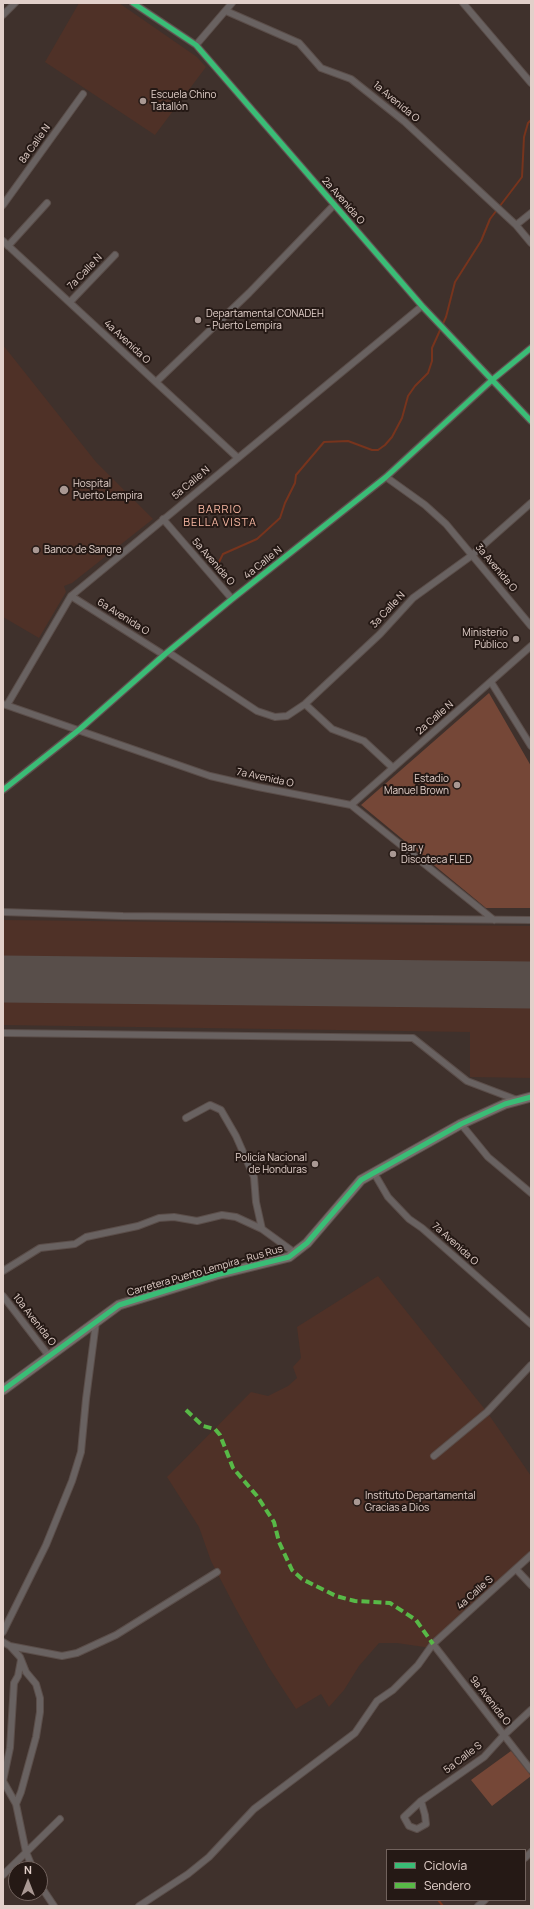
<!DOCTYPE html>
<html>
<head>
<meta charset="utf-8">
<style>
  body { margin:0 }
  #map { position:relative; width:534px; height:1909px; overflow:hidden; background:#3f312c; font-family:Manrope,sans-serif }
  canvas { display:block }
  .frame { position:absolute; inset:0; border:4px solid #e2d0ca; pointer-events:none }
  .legend { position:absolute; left:386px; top:1849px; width:140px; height:52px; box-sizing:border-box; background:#251915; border:1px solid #71625d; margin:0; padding:5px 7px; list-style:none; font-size:12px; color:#e2d0ca }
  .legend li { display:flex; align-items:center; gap:8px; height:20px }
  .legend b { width:20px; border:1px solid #71625d }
  .north { position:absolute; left:8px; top:1861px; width:40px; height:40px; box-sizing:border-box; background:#251915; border:1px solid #71625d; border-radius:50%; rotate:0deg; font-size:11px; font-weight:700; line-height:16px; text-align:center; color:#e2d0ca }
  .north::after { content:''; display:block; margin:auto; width:14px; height:18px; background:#a99893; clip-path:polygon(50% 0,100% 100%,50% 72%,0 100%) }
</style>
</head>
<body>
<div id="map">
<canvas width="534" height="1909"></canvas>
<div class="frame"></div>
<ul class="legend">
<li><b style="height:5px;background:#3abd76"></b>Ciclovía</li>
<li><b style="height:5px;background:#58b947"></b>Sendero</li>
</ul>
<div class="north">N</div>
</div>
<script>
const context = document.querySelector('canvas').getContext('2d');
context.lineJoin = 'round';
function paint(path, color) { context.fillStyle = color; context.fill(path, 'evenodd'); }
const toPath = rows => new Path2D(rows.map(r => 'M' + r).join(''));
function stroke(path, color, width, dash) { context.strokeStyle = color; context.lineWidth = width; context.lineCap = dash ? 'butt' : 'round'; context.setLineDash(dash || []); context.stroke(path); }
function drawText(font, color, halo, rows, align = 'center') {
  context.font = font + ' Manrope,sans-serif'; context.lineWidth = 4; context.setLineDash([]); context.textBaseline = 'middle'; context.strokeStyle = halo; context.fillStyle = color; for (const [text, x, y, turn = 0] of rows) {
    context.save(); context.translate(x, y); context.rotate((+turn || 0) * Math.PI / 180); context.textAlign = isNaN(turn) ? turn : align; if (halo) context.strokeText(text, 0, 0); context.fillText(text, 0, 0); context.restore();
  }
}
const built = toPath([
  [79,3,119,3,197,57,206,67,155,135,45,62],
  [3,345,96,462,153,519,72,583,64,586,66,592,39,638,3,617],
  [3,920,531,926,531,1078,470,1077,470,1032,3,1025],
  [378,1276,487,1412,531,1476,531,1551,431,1648,397,1643,379,1643,359,1666,344,1690,329,1707,321,1694,296,1709,268,1666,236,1609,211,1561,199,1527,167,1477,251,1392,268,1396,288,1386,297,1378,293,1367,301,1358,297,1327]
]);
const green = toPath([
  [489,693,531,766,531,908,486,908,361,805],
  [511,1751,531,1776,492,1806,471,1780]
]);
const stream = toPath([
  [219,562,223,554,257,539,280,518,285,503,295,483,296,475,324,442,348,441,372,450,378,450,385,445,392,437,402,418,408,396,415,386,428,373,432,361,432,348,446,317,455,282,481,241,490,219,522,177,524,137,528,123,531,120],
  [438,1900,443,1906]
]);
const runway = toPath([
  [3,979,531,985]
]);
const street = toPath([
  [133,3,196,45,422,306,531,421],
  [463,3,531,83],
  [226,11,299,43,321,68,351,79,405,122,516,225,531,243],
  [3,15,15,3],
  [196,45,232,3],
  [3,205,83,94],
  [516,225,531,213],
  [3,241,238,458],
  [8,246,47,203],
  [70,302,115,255],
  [156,382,249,293,334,205],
  [386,477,425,505,446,524,531,626],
  [163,519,232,599],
  [71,596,164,655],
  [168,652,257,711,275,717,287,716,305,704,380,634,413,598,471,556,531,503],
  [491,682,531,746],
  [3,704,210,776,258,787,351,805,494,920],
  [305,704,332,729,364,741,393,768],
  [7,705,71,596,422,306],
  [3,790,80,729,164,655,232,599,386,477,492,380,531,348],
  [351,805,531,646],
  [3,912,123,916,531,920],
  [3,1033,413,1038,467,1081,517,1100],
  [186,1118,210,1105,221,1110,236,1136,254,1177,256,1202,262,1229,295,1253],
  [461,1124,488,1157,531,1193],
  [374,1173,388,1197,409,1219,422,1228,531,1324],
  [3,1271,40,1248,75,1244,86,1237,138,1226,159,1218,174,1217,197,1221,222,1215,236,1217,262,1229],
  [3,1296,49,1356],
  [434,1456,487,1412,531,1365],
  [516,1569,531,1585],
  [3,1632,46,1545,72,1481,81,1452,86,1399,96,1322],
  [3,1642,10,1646,20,1657,26,1672,36,1684,40,1698,40,1712,36,1737,21,1792,16,1804],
  [433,1644,531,1770],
  [10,1646,62,1656,77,1653,116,1635,217,1572],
  [21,1660,18,1676,14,1683,10,1748,3,1781,16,1804,26,1852,33,1869],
  [421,1801,425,1815,426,1824,417,1829,409,1826,404,1817,421,1801,484,1757,504,1735,531,1710],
  [525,1858,531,1852],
  [3,1875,60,1819],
  [40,1885,54,1906],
  [139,1906,188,1874,209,1857,254,1809,355,1733,377,1701,393,1690,418,1665,433,1644,531,1555],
  [478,1906,485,1900]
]);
const secondary = toPath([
  [3,1390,119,1305,216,1275,289,1257,307,1243,361,1180,461,1124,505,1104,531,1097]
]);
const quiet = toPath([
  [186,1410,203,1426,215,1429,220,1435,233,1468,257,1496,274,1522,279,1542,292,1570,302,1579,336,1596,355,1601,390,1603,416,1620,433,1644]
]);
const cycleway = toPath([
  [133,3,196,45,422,306,531,421],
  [3,790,80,729,164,655,232,599,386,477,492,380,531,348],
  [3,1390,119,1305,216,1275,289,1257,307,1243,361,1180,461,1124,505,1104,531,1097]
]);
const markers = [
  [143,101,4,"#a99893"],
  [198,320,4,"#a99893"],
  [64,490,5,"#a99893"],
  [36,550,4,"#a99893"],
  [516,639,4,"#a99893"],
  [457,785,4,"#a99893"],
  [393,854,4,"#a99893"],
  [315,1164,4,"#a99893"],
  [357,1502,4,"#a99893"]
];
const poiNames = [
  ["Escuela Chino",151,95],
  ["Tatallón",151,107],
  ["Departamental CONADEH",206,314],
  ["- Puerto Lempira",206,326],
  ["Hospital",73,484],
  ["Puerto Lempira",73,496],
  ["Banco de Sangre",44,550],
  ["Ministerio",508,633,"right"],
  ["Público",508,645,"right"],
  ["Estadio",449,779,"right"],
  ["Manuel Brown",449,791,"right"],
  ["Bar y",401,848],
  ["Discoteca FLED",401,860],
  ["Policía Nacional",307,1158,"right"],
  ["de Honduras",307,1170,"right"],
  ["Instituto Departamental",365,1496],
  ["Gracias a Dios",365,1508]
];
const streetNames = [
  ["1a Avenida O",396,102,40],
  ["8a Calle N",35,144,-54],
  ["2a Avenida O",343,201,49],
  ["7a Calle N",85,272,-46],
  ["4a Avenida O",127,342,43],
  ["5a Calle N",191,483,-40],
  ["5a Avenida O",213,562,49],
  ["4a Calle N",263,563,-39],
  ["3a Avenida O",496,568,50],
  ["3a Calle N",388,610,-47],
  ["6a Avenida O",123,617,32],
  ["2a Calle N",435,718,-41],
  ["7a Avenida O",265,778,12],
  ["7a Avenida O",455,1244,42],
  ["Carretera Puerto Lempira - Rus Rus",205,1271,-16],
  ["10a Avenida O",34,1320,52],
  ["4a Calle S",475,1593,-42],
  ["9a Avenida O",490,1701,52],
  ["5a Calle S",463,1758,-37]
];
const neighbourhoodNames = [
  ["BARRIO",220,510],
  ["BELLA VISTA",220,523]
];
paint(built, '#4f3127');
paint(green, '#754737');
stroke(stream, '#77341d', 2);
stroke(runway, '#584e4a', 47);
stroke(street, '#5b4e4a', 8);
stroke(secondary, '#5b4e4a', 11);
stroke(street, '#696261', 6);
stroke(secondary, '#756d6a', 9);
stroke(quiet, '#58b947', 4, [8, 4]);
stroke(cycleway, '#3abd76', 5);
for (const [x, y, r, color] of markers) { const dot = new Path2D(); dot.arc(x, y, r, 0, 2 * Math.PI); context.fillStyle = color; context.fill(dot); stroke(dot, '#251915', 1.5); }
drawText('10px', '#e2d0ca', '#251915', poiNames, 'left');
drawText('10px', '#e2d0ca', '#251915', streetNames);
context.letterSpacing = '1px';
drawText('11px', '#f9b9a4', '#251915', neighbourhoodNames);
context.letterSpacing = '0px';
</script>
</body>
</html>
